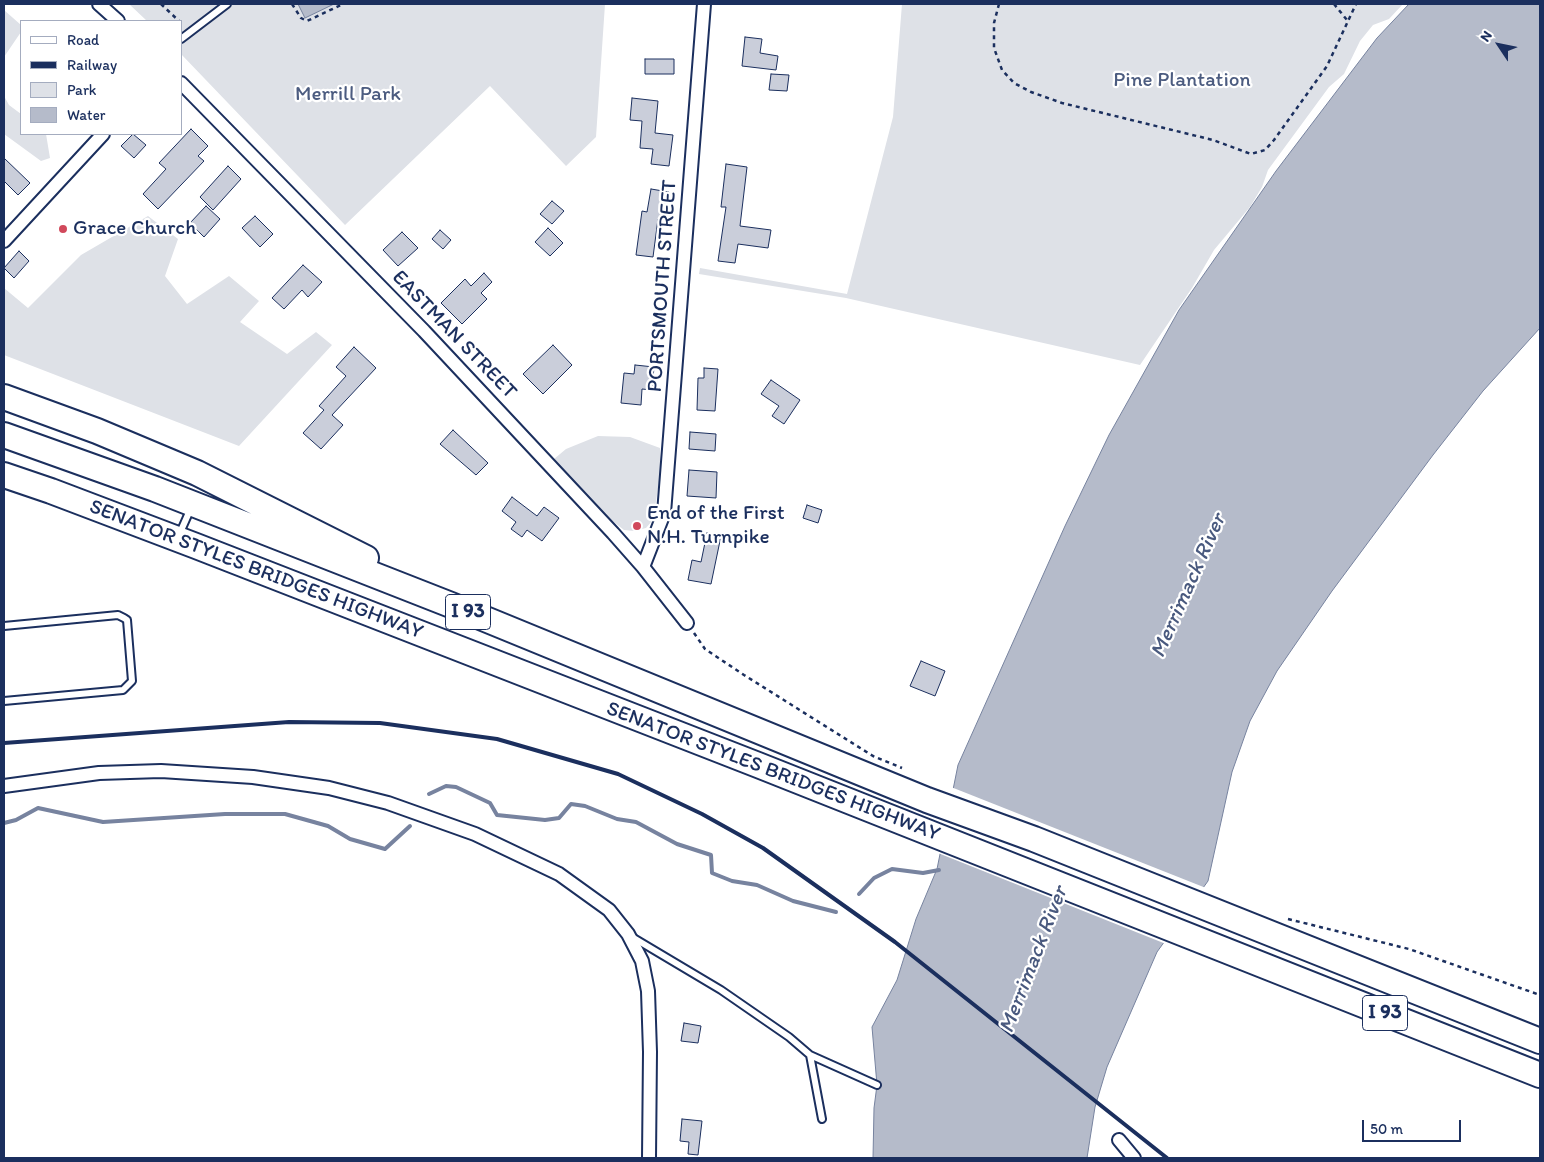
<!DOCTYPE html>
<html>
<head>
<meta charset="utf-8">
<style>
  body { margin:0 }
  #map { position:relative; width:1544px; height:1162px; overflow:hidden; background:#fff; font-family:Itim,sans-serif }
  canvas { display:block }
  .frame { position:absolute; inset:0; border:5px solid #1b2f5e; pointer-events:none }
  .legend { position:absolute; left:20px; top:20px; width:162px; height:115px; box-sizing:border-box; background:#fff; border:1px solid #a4acbf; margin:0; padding:6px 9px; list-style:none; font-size:15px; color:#1b2f5e }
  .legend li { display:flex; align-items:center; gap:10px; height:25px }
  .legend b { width:25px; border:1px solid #a4acbf }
  .north { position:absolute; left:1474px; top:20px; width:50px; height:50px; -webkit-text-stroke:4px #fff; paint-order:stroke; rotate:304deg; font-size:14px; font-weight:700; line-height:20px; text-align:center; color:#1b2f5e }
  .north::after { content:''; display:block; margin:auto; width:18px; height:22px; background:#1b2f5e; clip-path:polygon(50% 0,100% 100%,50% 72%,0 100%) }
  .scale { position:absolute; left:1362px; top:1120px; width:99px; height:22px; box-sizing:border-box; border:2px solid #1b2f5e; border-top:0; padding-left:6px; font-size:15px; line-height:18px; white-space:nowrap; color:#1b2f5e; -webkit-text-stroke:4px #fff; paint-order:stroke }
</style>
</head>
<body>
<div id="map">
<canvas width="1544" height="1162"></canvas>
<div class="frame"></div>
<ul class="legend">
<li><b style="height:6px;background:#fff"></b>Road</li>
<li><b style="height:6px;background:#1b2f5e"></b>Railway</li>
<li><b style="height:14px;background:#dee1e7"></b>Park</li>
<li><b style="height:14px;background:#b5bbca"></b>Water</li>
</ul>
<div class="north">N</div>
<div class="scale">50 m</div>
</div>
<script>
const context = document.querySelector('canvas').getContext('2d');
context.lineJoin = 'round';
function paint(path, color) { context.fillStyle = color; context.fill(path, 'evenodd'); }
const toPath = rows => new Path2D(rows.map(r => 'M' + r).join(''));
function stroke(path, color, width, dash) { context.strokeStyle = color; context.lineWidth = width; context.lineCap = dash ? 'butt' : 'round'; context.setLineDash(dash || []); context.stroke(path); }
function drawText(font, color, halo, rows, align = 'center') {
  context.font = font + ' Itim,sans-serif'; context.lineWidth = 4.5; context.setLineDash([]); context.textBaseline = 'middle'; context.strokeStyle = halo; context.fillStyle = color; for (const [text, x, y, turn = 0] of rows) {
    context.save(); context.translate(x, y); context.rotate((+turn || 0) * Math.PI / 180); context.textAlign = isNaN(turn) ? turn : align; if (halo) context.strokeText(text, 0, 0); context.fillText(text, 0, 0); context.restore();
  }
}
const green = toPath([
  [129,4,605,4,596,137,566,166,490,86,345,225,181,54,181,21,147,21],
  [902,4,1403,4,1389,19,1373,25,1360,41,1344,74,1329,87,1268,170,1262,187,1250,207,1214,250,1192,288,1140,365,846,298,699,274,700,268,847,294,893,117],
  [4,10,21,25,21,32,4,57],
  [4,96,9,105,21,114,21,134,46,134,50,158,41,161,4,134],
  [148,216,178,239,165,276,187,304,229,276,259,301,240,322,287,354,316,332,332,345,239,446,4,355,4,288,28,308,81,255],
  [598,436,630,437,660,448,660,475,655,508,652,521,646,528,634,531,624,530,610,519,554,459,566,449]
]);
const water = toPath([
  [298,4,334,4,305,18,298,4],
  [1409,4,1540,4,1540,328,1483,391,1433,455,1332,591,1277,671,1250,721,1232,772,1208,881,1157,952,1107,1067,1095,1107,1087,1158,873,1158,874,1108,877,1085,872,1027,897,980,916,919,937,869,958,765,1065,526,1109,435,1179,310,1276,171,1377,38,1409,4]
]);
const pier = toPath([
  [951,787,1206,888,1166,944,938,853]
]);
const stream = toPath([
  [429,794,446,786,456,787,490,803,497,815,545,820,559,818,571,804,585,806,617,819,636,822,677,844,711,855,712,873,732,881,757,885,793,901,836,912],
  [4,823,16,820,38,808,103,822,225,814,285,814,328,826,350,839,385,849,410,826],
  [859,894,874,878,892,869,923,873,939,870]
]);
const building = toPath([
  [745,37,762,39,760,53,778,56,776,70,742,66,745,37],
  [645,59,674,59,674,74,645,74,645,59],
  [771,74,789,75,787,91,769,90,771,74],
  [632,98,658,101,655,133,673,135,669,166,651,164,653,149,640,148,642,121,630,120,632,98],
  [191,129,208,146,198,156,204,161,158,209,143,194,166,169,159,163,191,129],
  [133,134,146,145,134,158,121,146,133,134],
  [4,158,30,183,18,195,4,181,4,158],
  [726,164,747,167,740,226,771,230,768,248,738,244,735,263,718,261,726,207,721,207,726,164],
  [228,166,241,179,213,210,200,197,228,166],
  [651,189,669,192,665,220,658,219,653,257,636,255,642,211,647,212,651,189],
  [552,201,564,211,552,224,540,214,552,201],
  [206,206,220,219,204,237,190,223,206,206],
  [255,216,273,234,260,247,242,228,255,216],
  [548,228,563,243,550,256,535,242,548,228],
  [440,230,451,240,443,249,432,239,440,230],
  [402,232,418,248,398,266,383,250,402,232],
  [19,251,29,261,14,278,4,268,19,251],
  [303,265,322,282,308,297,302,290,284,309,272,298,303,265],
  [484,273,492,282,481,293,487,299,462,324,441,303,465,279,471,286,484,273],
  [553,345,572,365,543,394,523,374,553,345],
  [354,347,376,368,332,415,343,425,321,449,303,433,324,410,319,406,346,376,336,367,354,347],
  [635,365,654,367,652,390,642,389,641,405,621,403,624,373,634,374,635,365],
  [704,368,718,369,715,411,697,410,698,378,704,378,704,368],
  [771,380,800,400,784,424,772,416,779,406,761,394,771,380],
  [453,430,488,463,476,475,440,444,453,430],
  [690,432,716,434,715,451,689,449,690,432],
  [689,470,717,472,716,498,687,496,689,470],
  [512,497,537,516,544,507,559,518,542,541,527,530,522,537,511,529,516,522,502,511,512,497],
  [807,505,822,510,818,523,803,518,807,505],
  [707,533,721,536,711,584,688,580,692,560,701,562,707,533],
  [921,661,945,671,935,696,910,686,921,661],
  [684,1023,701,1026,698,1043,681,1041,684,1023],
  [682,1119,702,1121,698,1155,688,1154,689,1142,680,1141,682,1119]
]);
const path = toPath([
  [161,4,179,21],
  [292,4,301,18,307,21,343,4],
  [999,4,994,23,994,48,1002,70,1014,83,1031,92,1062,103,1213,140,1251,154,1265,150,1274,140,1327,66,1356,4],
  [1334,4,1347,20],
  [694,633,705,649,744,675,873,756,902,768],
  [1288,919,1409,949,1540,995]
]);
const lane = toPath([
  [181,39,227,4],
  [179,535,191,508],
  [4,626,118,615,124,618,127,620,132,681,123,690,4,701],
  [632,937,721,990,789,1037,810,1055,822,1119],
  [810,1055,877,1085]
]);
const street = toPath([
  [99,4,118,21],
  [181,83,424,331,613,533,643,567,687,623],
  [4,241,103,134],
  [643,567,664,513,704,4],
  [4,786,99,773,161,771,253,777,329,788,388,803,475,834,559,874,609,910,628,934,642,961,648,991,650,1052,649,1158],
  [1119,1140,1134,1158]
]);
const highway = toPath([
  [4,397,97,431,197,473,366,558],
  [4,435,155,489,451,605,927,800,1034,839,1540,1041],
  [4,475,51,491,196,546,758,765,1540,1075]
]);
const rail = toPath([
  [4,743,289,722,380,723,497,739,618,774,702,814,763,848,895,942,1167,1158]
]);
const markers = [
  [63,229,5,"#d1495b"],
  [637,526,5,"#d1495b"]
];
const shields = [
  [468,612,45],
  [1385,1013,45]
];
const shieldNames = [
  ["I 93",468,612],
  ["I 93",1385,1013]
];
const parkNames = [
  ["Pine Plantation",1182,81],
  ["Merrill Park",348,95]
];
const poiNames = [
  ["Grace Church",73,229],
  ["End of the First",647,514],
  ["N.H. Turnpike",647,538]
];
const streetNames = [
  ["PORTSMOUTH STREET",663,286,-86],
  ["EASTMAN STREET",454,335,46],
  ["SENATOR STYLES BRIDGES HIGHWAY",256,570,21],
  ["SENATOR STYLES BRIDGES HIGHWAY",773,772,21]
];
const waterNames = [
  ["Merrimack River",1189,586,-66],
  ["Merrimack River",1034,960,-69]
];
paint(green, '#dee1e7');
paint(water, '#b5bbca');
stroke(water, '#77839f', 1);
paint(pier, '#fff');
stroke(stream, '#77839f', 4);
paint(building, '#caceda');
stroke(building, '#1b2f5e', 1);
stroke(lane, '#1b2f5e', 10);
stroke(street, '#1b2f5e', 16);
stroke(highway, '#1b2f5e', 28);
stroke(path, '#1b2f5e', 2.5, [4, 4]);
stroke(lane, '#fff', 6);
stroke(street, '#fff', 12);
stroke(highway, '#fff', 24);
stroke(rail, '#1b2f5e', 4);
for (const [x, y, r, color] of markers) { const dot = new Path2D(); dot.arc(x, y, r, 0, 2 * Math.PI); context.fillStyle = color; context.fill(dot); stroke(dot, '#fff', 2); }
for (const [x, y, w] of shields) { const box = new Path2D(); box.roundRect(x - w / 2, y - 17.5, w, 35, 4); context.fillStyle = '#fff'; context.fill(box); stroke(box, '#1b2f5e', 1); }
drawText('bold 20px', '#1b2f5e', null, shieldNames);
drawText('21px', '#4c5c80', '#fff', parkNames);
drawText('21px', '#1b2f5e', '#fff', poiNames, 'left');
drawText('21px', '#1b2f5e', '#fff', streetNames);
drawText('italic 22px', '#49597e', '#fff', waterNames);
</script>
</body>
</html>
